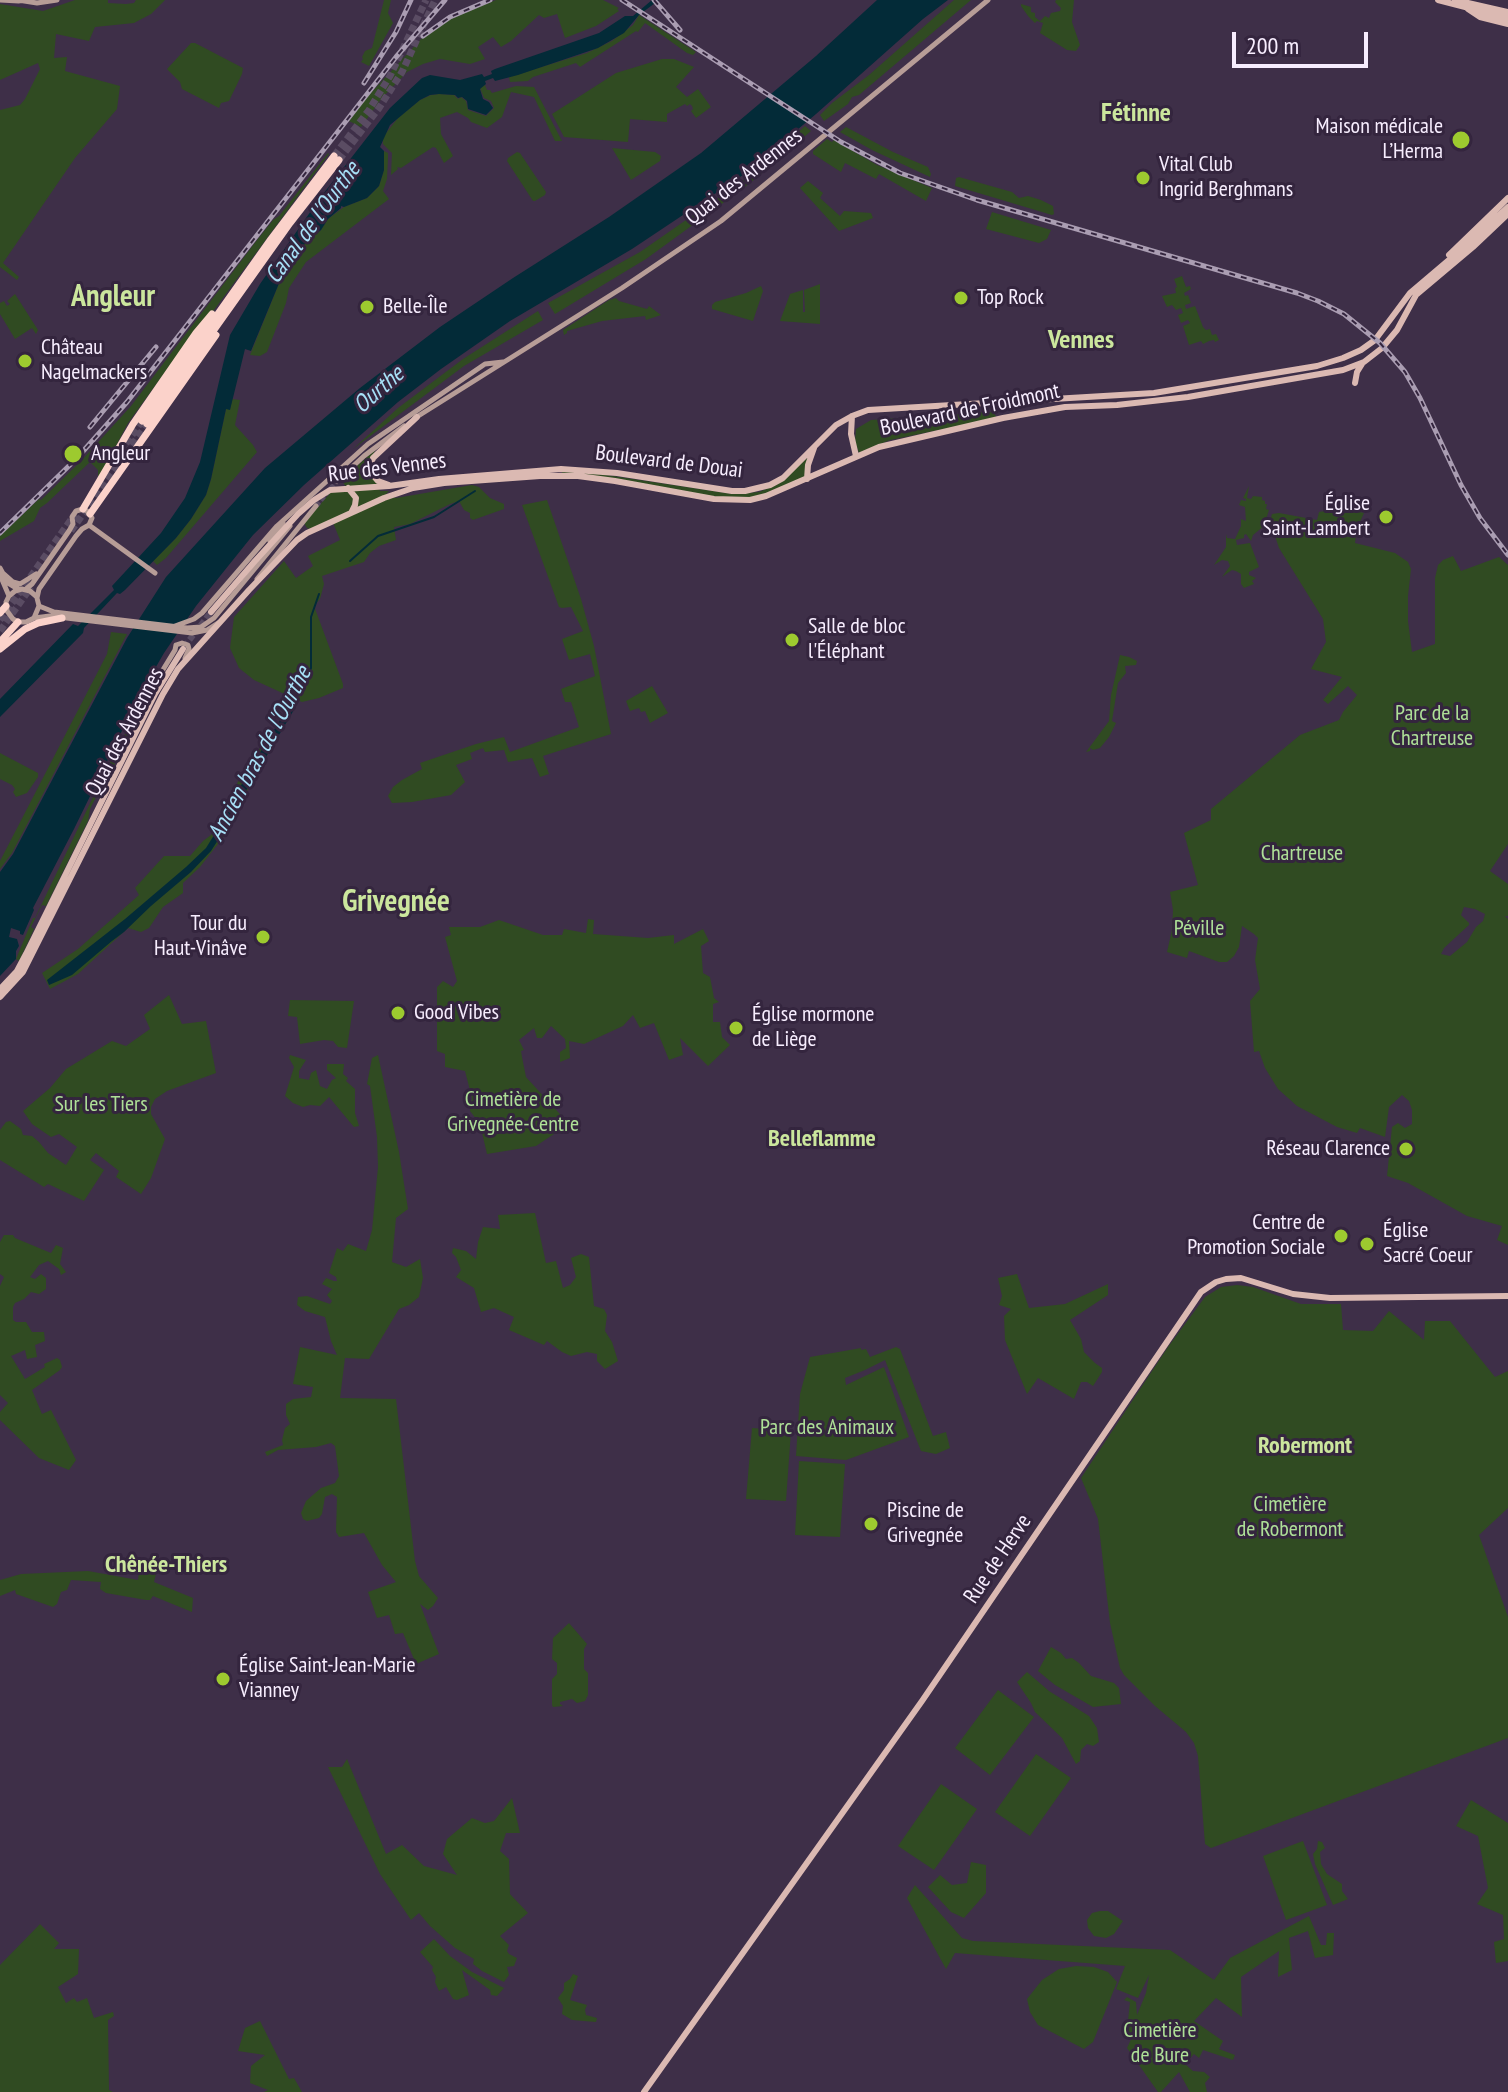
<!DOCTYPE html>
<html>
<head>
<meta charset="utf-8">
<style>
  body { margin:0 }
  #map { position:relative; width:1508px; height:2092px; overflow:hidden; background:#3e2f48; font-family:"PT Sans Narrow",sans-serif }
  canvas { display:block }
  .scale { position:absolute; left:1232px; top:32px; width:136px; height:36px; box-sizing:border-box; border:4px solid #f7edfe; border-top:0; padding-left:10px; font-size:24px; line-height:28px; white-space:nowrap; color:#f7edfe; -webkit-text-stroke:6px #34253e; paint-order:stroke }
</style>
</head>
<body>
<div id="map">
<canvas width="1508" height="2092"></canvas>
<div class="scale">200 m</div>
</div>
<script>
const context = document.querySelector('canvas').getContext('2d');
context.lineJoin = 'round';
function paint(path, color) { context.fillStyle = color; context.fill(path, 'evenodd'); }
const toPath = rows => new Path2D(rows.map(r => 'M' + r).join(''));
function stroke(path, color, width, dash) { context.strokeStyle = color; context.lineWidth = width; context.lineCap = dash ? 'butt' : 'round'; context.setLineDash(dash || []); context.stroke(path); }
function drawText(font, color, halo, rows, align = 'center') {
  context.font = font + ' "PT Sans Narrow",sans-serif'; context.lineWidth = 6; context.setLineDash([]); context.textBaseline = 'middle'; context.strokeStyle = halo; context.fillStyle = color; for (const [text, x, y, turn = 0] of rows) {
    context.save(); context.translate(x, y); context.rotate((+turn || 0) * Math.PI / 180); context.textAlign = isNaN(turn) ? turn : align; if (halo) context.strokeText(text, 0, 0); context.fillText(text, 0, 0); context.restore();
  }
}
const green = toPath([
  [75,0,108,0,108,3,126,4,134,3,136,0,165,0,151,14,134,23,95,27,89,41,56,34,54,58,67,57,65,71,120,86,117,109,75,158,3,263,19,277,17,280,0,267,0,110,20,105,25,99,40,69,38,63,0,80,0,4,43,11],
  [384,0,391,0,388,13,393,23,369,66,361,62,363,59,362,57,365,51,372,48],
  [496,0,603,0,619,8,617,9,619,11,596,26,565,38,557,14,544,18,539,15,511,41,501,47,493,37,478,47,485,59,470,64,440,59,423,64,407,72,382,98,361,127,349,121,367,97,424,36,455,16],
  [954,0,971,0,859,95,852,97,848,104,824,121,820,115,832,103,869,75],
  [1056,0,1074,0,1072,22,1080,45,1076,51,1067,50,1040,33,1043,23,1037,21,1035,23,1028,16,1021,6,1021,4,1031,7,1031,12,1035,13,1035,17,1040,21,1045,16,1049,18,1051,13,1060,11,1061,8,1055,2],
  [639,15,696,52,693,55,687,53,645,23,638,32,636,31,580,67,576,63,533,77,528,81,510,82,509,77,587,53,612,41,633,25],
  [191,43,195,43,243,68,242,74,229,101,221,103,219,108,182,89,180,82,167,69],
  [662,59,674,59,694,67,676,87,687,97,698,89,711,107,696,118,691,111,693,109,692,106,690,104,687,106,685,104,667,114,667,122,630,119,628,142,564,137,552,114,616,73],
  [485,85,487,90,490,90,492,93,516,86,534,87,562,141,555,141,534,97,511,92,502,117,487,128,471,122,468,118,457,112,440,118,441,134,453,156,444,163,436,148,433,147,401,168,397,167,398,169,391,175,392,153,383,144,383,137,398,118,420,100,431,95,439,94,454,95,458,99,461,97,466,101,468,110,486,116,494,108,491,101,484,98,480,88],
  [805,126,811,131,749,184,646,259,555,314,548,303,640,252,745,179],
  [846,127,893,152,928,167,931,174,930,177,872,150,840,132],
  [827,139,832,142,834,140,877,165,932,188,926,201,879,174,876,179,845,163,841,172,813,154,813,151],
  [612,148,655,152,661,156,660,161,631,180],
  [384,151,388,153,388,158,387,179,383,191,389,199,306,262,289,288,286,303,267,352,260,356,250,355,280,281,306,242,321,230,328,219,344,207,367,198,379,186,384,170],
  [517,152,520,153,546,192,545,195,535,201,533,201,507,161,508,158],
  [328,153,329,154,214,310,192,335,128,423,98,480,98,470,90,462,47,503,40,508,34,521,0,541,0,536,39,499,41,500,81,461,131,406,257,240,273,220,279,216],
  [959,177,1012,192,1019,198,1028,196,1041,200,1053,206,1054,214,1052,215,955,186,956,178],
  [808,181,823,193,820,198,840,216,844,211,871,213,873,218,839,231,800,188],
  [992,212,1051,230,1047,239,1039,243,986,229],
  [1182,276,1186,287,1190,286,1191,289,1184,293,1185,296,1188,295,1191,303,1185,305,1186,309,1195,306,1203,327,1206,330,1210,329,1212,335,1216,334,1219,340,1215,342,1214,340,1209,341,1203,344,1201,341,1189,345,1183,326,1190,323,1188,320,1181,323,1178,315,1183,313,1181,308,1176,310,1172,305,1167,307,1162,296,1176,293,1175,288,1177,287,1174,279],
  [820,284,820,324,780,321,790,294,803,290,803,312,805,312,804,290],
  [761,286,763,291,753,321,712,309,712,305,715,302,746,293],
  [15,294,38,330,36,334,32,328,15,339,0,314,0,303,4,301,7,306,10,304,7,301],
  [616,298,619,301,647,309,649,306,661,315,646,320,645,316,602,321,567,331,567,333,564,335,563,330,609,300],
  [538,311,543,320,464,366,353,449,398,408,463,359],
  [232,399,240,400,235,425,253,445,257,452,166,558,157,565,153,561,176,538,191,519,206,495,211,479,226,409,230,409],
  [989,412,994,413,997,418,890,440,859,453,855,442,856,429,871,420],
  [376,449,369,462,380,491,389,491,386,494,396,498,472,485,479,487,490,498,504,504,504,509,473,520,470,518,470,513,464,510,459,501,450,504,410,524,394,527,396,540,379,546,370,553,364,562,322,576,324,584,320,599,314,606,343,684,343,688,319,698,302,702,254,680,239,668,230,648,234,617,284,561,296,578,313,566,308,556,340,540,332,520,310,529,307,528,304,523,330,493,347,488,341,480],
  [808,457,805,478,762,496,731,499,561,474,563,471,593,473,733,494,747,493,759,492,778,484],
  [1249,486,1247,498,1251,499,1253,496,1262,497,1262,500,1265,501,1265,504,1267,504,1266,509,1269,510,1264,526,1253,535,1251,541,1246,534,1244,535,1244,538,1236,540,1237,545,1250,543,1259,567,1249,572,1249,575,1256,578,1252,581,1254,584,1244,588,1241,584,1241,574,1236,571,1232,570,1222,577,1230,566,1228,561,1222,560,1214,565,1226,547,1226,534,1227,538,1235,539,1241,526,1241,519,1246,521,1245,507,1239,505,1241,500,1246,501,1246,499,1243,498],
  [547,500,581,599,594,646,611,734,543,756,549,774,540,777,532,758,508,762,504,750,485,752,483,748,470,753,472,759,456,765,465,782,451,795,412,802,392,803,388,796,393,787,402,780,422,769,420,763,476,744,504,737,510,752,579,727,571,702,565,702,561,689,595,676,590,654,569,660,562,639,583,631,571,607,562,608,559,607,522,505],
  [1324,504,1364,513,1358,526,1346,526,1344,535,1348,537,1356,536,1355,543,1395,553,1408,562,1411,569,1408,596,1408,621,1412,652,1435,644,1435,578,1438,565,1443,560,1453,556,1461,571,1499,557,1508,565,1508,844,1490,871,1508,884,1508,916,1505,916,1508,919,1508,1245,1497,1240,1502,1226,1467,1216,1408,1183,1387,1176,1392,1127,1398,1123,1405,1128,1412,1124,1412,1110,1409,1101,1402,1095,1389,1107,1385,1137,1360,1128,1357,1133,1337,1127,1297,1106,1278,1089,1265,1068,1259,1051,1254,1052,1250,1001,1260,989,1255,960,1258,938,1254,934,1242,926,1239,947,1234,956,1227,962,1219,962,1189,951,1187,958,1167,952,1172,930,1173,910,1170,892,1198,885,1184,833,1211,820,1211,809,1300,735,1339,720,1343,712,1357,695,1348,686,1328,704,1323,700,1342,677,1311,669,1326,642,1323,619,1279,548,1270,521,1272,514,1279,513,1317,520,1319,512,1325,511],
  [1464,907,1475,909,1485,914,1483,921,1476,927,1467,942,1450,956,1441,954,1444,948,1469,925,1469,923,1461,915],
  [111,632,127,634,12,853,0,869,0,861,107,654],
  [1120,655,1129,657,1137,661,1136,665,1125,666,1126,673,1118,683,1112,721,1116,723,1109,737,1100,748,1093,750,1090,748,1090,751,1086,752,1109,721,1111,695],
  [652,686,668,713,650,723,645,711,641,712,639,708,630,711,626,701],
  [132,723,129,736,122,752,118,751,113,762,115,764,105,785,98,793,90,809,88,821,46,906,42,905,31,927,34,929,19,961,16,959,33,918,35,918,117,747],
  [270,734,277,737,245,795,229,830,200,867,183,883,183,893,163,907,149,928,141,932,128,928,78,974,50,989,42,973,78,949,139,895,135,888,164,856,190,856,203,841,211,835,244,770],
  [0,753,38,773,38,777,27,793,16,797,13,792,15,789,12,785,0,779],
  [588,919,594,920,593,934,648,938,674,935,674,944,703,929,709,941,701,946,703,973,710,977,714,998,719,1002,713,1004,713,1022,720,1022,722,1037,730,1045,708,1066,680,1038,683,1055,669,1060,654,1023,640,1028,633,1015,623,1026,584,1044,569,1041,570,1058,560,1062,560,1052,566,1048,565,1039,551,1026,542,1038,537,1038,534,1028,519,1040,524,1050,521,1051,522,1057,526,1077,569,1124,536,1146,487,1154,480,1124,470,1111,472,1098,465,1071,445,1067,445,1054,437,1051,437,987,443,981,453,987,457,981,445,937,451,935,449,927,480,927,499,920,543,935,562,935,564,929,586,933],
  [169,995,182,1024,206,1021,216,1073,167,1091,155,1099,151,1107,151,1114,165,1139,151,1178,141,1194,116,1177,119,1171,96,1153,90,1160,104,1170,84,1201,48,1184,44,1187,0,1160,0,1130,6,1122,10,1121,21,1129,23,1135,32,1136,39,1142,48,1153,66,1165,77,1147,59,1134,51,1137,32,1124,23,1111,50,1088,66,1069,112,1041,126,1046,150,1029,144,1015],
  [290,1000,354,1001,347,1048,338,1047,333,1041,324,1040,300,1044,297,1017,288,1016],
  [290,1055,306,1060,299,1071,299,1078,309,1080,311,1073,316,1070,320,1086,327,1089,332,1080,336,1078,327,1070,327,1064,344,1064,343,1074,348,1078,346,1081,355,1089,355,1113,359,1126,354,1127,329,1097,320,1106,310,1105,303,1107,293,1103,285,1096,294,1067,289,1058],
  [378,1055,399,1152,408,1209,396,1218,392,1262,406,1267,420,1259,423,1278,419,1297,409,1305,399,1309,369,1359,345,1358,340,1398,396,1399,415,1561,419,1576,438,1598,433,1606,428,1610,420,1604,439,1654,416,1664,403,1633,395,1634,389,1615,377,1618,368,1592,396,1582,382,1565,364,1533,339,1537,336,1532,337,1497,332,1494,325,1497,322,1514,319,1518,307,1521,303,1519,301,1513,306,1501,321,1488,335,1483,339,1476,335,1446,331,1443,316,1447,278,1450,267,1456,265,1452,283,1445,282,1440,285,1428,290,1424,286,1415,286,1404,293,1399,311,1397,313,1387,293,1384,300,1347,337,1355,331,1341,325,1317,305,1311,297,1305,298,1297,307,1296,330,1304,332,1301,327,1295,332,1289,322,1284,326,1278,334,1281,337,1281,336,1277,329,1273,337,1248,343,1251,348,1244,366,1251,372,1230,378,1167,377,1137,370,1086,367,1084,372,1058],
  [535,1213,546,1263,556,1261,563,1288,570,1285,576,1277,571,1258,581,1254,589,1257,594,1306,604,1309,607,1315,605,1331,612,1342,618,1361,605,1369,597,1361,597,1354,587,1352,571,1356,562,1352,547,1341,544,1345,509,1330,514,1317,494,1308,481,1312,474,1288,456,1277,461,1270,456,1257,452,1253,453,1248,466,1251,476,1259,478,1242,483,1227,500,1229,498,1215],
  [4,1235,13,1235,15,1238,51,1253,56,1245,63,1248,60,1264,66,1272,61,1275,59,1269,48,1261,39,1265,30,1277,35,1279,41,1274,46,1278,46,1289,39,1294,31,1292,24,1299,15,1303,13,1307,13,1320,16,1322,26,1322,32,1332,44,1332,45,1341,35,1345,37,1357,27,1359,25,1350,11,1356,25,1379,45,1367,44,1364,57,1358,60,1360,62,1367,60,1370,32,1390,42,1414,51,1410,76,1460,69,1470,39,1458,0,1420,0,1412,8,1403,0,1395,0,1286,4,1277,0,1274,0,1242],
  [1017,1274,1029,1308,1065,1304,1108,1284,1108,1295,1070,1320,1081,1339,1084,1352,1095,1363,1102,1368,1102,1372,1093,1386,1087,1382,1081,1382,1074,1399,1038,1378,1027,1394,1005,1340,1004,1316,1011,1309,999,1305,1002,1296,998,1278],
  [1237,1285,1253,1287,1301,1304,1341,1304,1343,1330,1373,1331,1389,1311,1424,1340,1425,1321,1450,1321,1495,1377,1508,1371,1508,1508,1479,1535,1508,1617,1508,1738,1211,1848,1205,1844,1198,1756,1194,1743,1186,1732,1155,1706,1124,1675,1120,1668,1110,1623,1098,1519,1081,1478,1168,1347,1205,1297,1221,1287],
  [896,1347,900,1349,933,1436,946,1432,950,1448,936,1454,921,1451,885,1360,865,1370,845,1378,846,1385,884,1367,909,1437,846,1460,796,1456,800,1394,810,1357,861,1348,861,1350,866,1349,870,1357],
  [752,1428,791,1431,786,1501,746,1499],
  [799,1461,845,1464,840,1537,795,1535],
  [157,1570,154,1582,193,1598,192,1612,153,1596,150,1600,146,1600,106,1593,100,1589,101,1582,71,1580,67,1590,61,1592,57,1604,53,1607,16,1594,15,1590,0,1596,0,1580,21,1574,88,1571,138,1580,139,1573],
  [569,1623,587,1644,584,1649,584,1669,588,1673,588,1695,585,1701,577,1703,572,1699,560,1702,560,1704,563,1706,553,1707,552,1705,552,1679,557,1674,557,1663,552,1659,553,1638],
  [1051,1647,1061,1653,1066,1659,1072,1658,1079,1663,1091,1676,1114,1683,1119,1688,1121,1704,1093,1707,1055,1685,1038,1671],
  [1027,1672,1049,1691,1089,1716,1097,1728,1099,1742,1093,1746,1087,1744,1081,1750,1080,1761,1076,1764,1062,1738,1035,1712,1031,1703,1017,1682],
  [998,1690,1034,1717,990,1775,955,1748],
  [1036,1754,1071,1778,1030,1836,995,1812],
  [347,1759,386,1854,402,1845,424,1866,457,1875,443,1854,447,1839,472,1818,485,1823,494,1821,512,1798,520,1833,506,1833,500,1851,509,1859,510,1894,528,1913,500,1936,509,1945,507,1951,509,1954,517,1958,514,1966,507,1967,509,1975,504,1982,482,1971,473,1964,474,1959,455,1948,430,1926,419,1913,411,1920,380,1874,328,1767,342,1767],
  [941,1784,977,1809,934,1870,898,1846],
  [1471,1800,1508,1823,1508,1961,1496,1963,1494,1942,1504,1939,1503,1915,1477,1904,1488,1888,1478,1836,1456,1826],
  [1303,1841,1327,1905,1286,1920,1263,1856],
  [1318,1841,1322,1842,1325,1848,1320,1852,1321,1864,1327,1874,1342,1884,1342,1891,1348,1899,1333,1905,1315,1864,1313,1854,1317,1849],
  [971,1862,986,1865,986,1893,964,1918,951,1912,928,1887,940,1875,952,1885,967,1883],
  [915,1885,962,1938,973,1941,1170,1950,1214,1980,1230,1958,1309,1916,1321,1945,1326,1945,1327,1933,1334,1933,1333,1955,1315,1958,1308,1931,1289,1938,1292,1970,1278,1977,1279,1951,1241,1977,1242,2017,1216,1998,1194,2021,1223,2041,1219,2049,1235,2055,1233,2060,1203,2050,1199,2058,1194,2054,1185,2064,1193,2071,1204,2072,1210,2077,1205,2083,1207,2092,1190,2092,1179,2072,1161,2092,1158,2092,1127,2048,1133,2035,1127,2030,1130,2002,1124,2000,1127,1997,1136,2002,1137,2015,1146,1993,1149,1975,1138,1998,1116,1989,1125,1966,955,1953,946,1969,907,1898],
  [1100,1911,1108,1911,1123,1921,1114,1934,1106,1938,1094,1936,1088,1928,1087,1920,1092,1913],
  [40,1924,59,1943,54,1949,79,1949,78,1974,58,1987,66,2003,74,1998,77,2002,87,1998,94,2018,113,2012,114,2016,108,2020,109,2090,113,2092,0,2092,0,1965],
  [434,1939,450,1956,472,1972,504,1988,497,1996,491,1995,490,1990,462,1970,469,1995,457,2000,453,1999,446,1987,439,1991,435,1982,436,1977,432,1970,433,1967,420,1952],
  [1076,1966,1094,1967,1108,1972,1117,1982,1093,2042,1084,2049,1038,2025,1030,2012,1027,1999,1042,1980,1059,1969],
  [573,1974,578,1976,570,2000,587,2005,585,2010,586,2015,597,2018,596,2022,572,2020,562,2014,563,2006,558,1998,564,1990,564,1983,570,1979],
  [260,2021,289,2079,294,2078,302,2092,264,2092,268,2090,250,2083,251,2066,265,2055,238,2051,245,2028]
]);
const water = toPath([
  [652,0,659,0,639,15,624,33,598,48,518,75,495,81,493,78,485,81,486,84,480,89,483,99,489,102,493,108,486,115,468,109,467,101,462,97,458,98,455,95,439,94,430,95,420,100,390,125,380,147,384,151,384,170,379,186,367,198,344,207,341,206,341,208,328,219,321,230,306,242,280,281,251,351,245,349,230,410,226,409,211,479,206,495,191,519,176,538,125,590,120,594,117,593,101,610,84,628,83,633,0,717,0,699,73,624,78,626,114,590,112,586,161,533,185,498,200,462,230,335,260,284,320,198,390,108,422,78,430,75,460,80,482,74,484,77,492,74,491,71,495,69,599,33,625,16,633,16],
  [877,0,948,0,923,19,816,114,746,173,632,249,510,321,441,369,398,402,304,485,253,535,196,606,164,653,138,698,74,829,33,908,34,910,23,935,20,934,20,931,11,928,9,937,17,939,19,946,16,951,16,959,0,976,0,872,13,854,127,638,166,577,265,468,360,388,440,327,513,278,609,217,701,153,816,56],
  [289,706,295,708,244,794,234,815,211,851,191,872,151,906,124,932,112,941,72,975,49,985,47,980,125,919,186,867,206,848,221,824,249,770]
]);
const stream = toPath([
  [350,561,378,536,434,517,475,491],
  [291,708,311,668,311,617,319,594]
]);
const secondaryTunnel = toPath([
  [316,506,337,481]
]);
const primaryTunnel = toPath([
  [184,647,211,612]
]);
const motorwayTunnel = toPath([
  [334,156,369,110,390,76,426,0],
  [339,160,379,108,402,72,435,0],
  [120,452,142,421],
  [71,531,147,424],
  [0,620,75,514],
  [0,631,31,587]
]);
const secondary = toPath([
  [0,0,19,1],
  [18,0,37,3,57,0],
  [415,418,622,288,721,221,988,0],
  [337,481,364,456,404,426],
  [89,525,155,573],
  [270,541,283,523],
  [0,568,8,583,18,589],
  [4,574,13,582,20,584,36,574],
  [0,575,9,596,6,602,7,611,13,619,18,622,26,622,34,618,50,616,192,633,207,630,218,623],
  [257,579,316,506],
  [26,589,32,584,69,531,73,524,72,517,76,511,83,509,87,511,92,518,89,525],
  [9,596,15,591,22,589,30,591,37,597],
  [39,606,54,612,187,628,201,627,214,618,290,526],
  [34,618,39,606,37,598,39,589,76,536,82,529,89,525],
  [175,626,194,619,202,613,277,526,368,444,485,364,503,362],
  [176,645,182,643,188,645,189,649,185,658],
  [137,730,139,716,147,696,175,650,176,645]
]);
const primary = toPath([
  [1438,0,1508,18],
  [1455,0,1508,12],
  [1468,9,1480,17,1508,24],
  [1449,255,1508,198],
  [1355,383,1357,372,1362,364],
  [852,416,851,434,856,456],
  [807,479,808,465,814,448],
  [389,485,378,481,372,474,370,467,373,458,417,417],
  [348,488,356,498,355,505,352,511],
  [211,612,255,561,298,514,314,500,330,490,389,486,439,479,561,469,617,473,732,491,745,491,770,485,783,478,836,425,852,416,868,410,1154,393,1317,366,1343,358,1361,350,1375,340,1410,293,1463,248,1508,207],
  [0,989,17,971,26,954,155,694,183,649],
  [0,997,23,972,163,694,178,669,249,590,297,540,307,533,384,498,413,488,444,483,540,476,578,476,615,481,714,499,750,500,766,496,879,447,1003,418,1065,407,1117,405,1188,397,1343,370,1364,362,1382,348,1397,330,1416,295,1473,247,1508,214],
  [644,2092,922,1701,1201,1292,1216,1282,1226,1279,1241,1278,1293,1294,1330,1298,1508,1296]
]);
const motorway = toPath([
  [142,421,271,239,334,156],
  [147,424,290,223,339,160],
  [83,509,133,424,196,333,212,314],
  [90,514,216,335],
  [0,613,6,606],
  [0,642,18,622],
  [0,649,25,629,38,623,62,618]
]);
const rail = toPath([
  [622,0,841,142,900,173,977,200,1297,293,1318,301,1344,314,1380,343,1405,372,1420,398,1461,485,1480,518,1508,555],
  [654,0,680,30],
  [423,36,450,17,490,0],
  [364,83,396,32,411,0],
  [90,427,156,347],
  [0,533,77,458,127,402,396,57,445,0]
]);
const markers = [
  [1461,140,10,"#9dca2f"],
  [1143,178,8,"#9dca2f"],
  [961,298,8,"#9dca2f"],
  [367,307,8,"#9dca2f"],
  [25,361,8,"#9dca2f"],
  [73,454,10,"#9dca2f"],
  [1386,517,8,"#9dca2f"],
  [792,640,8,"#9dca2f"],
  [263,937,8,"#9dca2f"],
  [398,1013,8,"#9dca2f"],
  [736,1028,8,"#9dca2f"],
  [1406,1149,8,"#9dca2f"],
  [1341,1236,8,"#9dca2f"],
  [1367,1244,8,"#9dca2f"],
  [871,1524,8,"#9dca2f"],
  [223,1679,8,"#9dca2f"]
];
const poiNames = [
  ["Maison médicale",1443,127,"right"],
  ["L’Herma",1443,152,"right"],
  ["Vital Club",1159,165],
  ["Ingrid Berghmans",1159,190],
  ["Top Rock",977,298],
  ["Belle-Île",383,307],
  ["Château",41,348],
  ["Nagelmackers",41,373],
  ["Angleur",91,454],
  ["Église",1370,504,"right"],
  ["Saint-Lambert",1370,529,"right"],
  ["Salle de bloc",808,627],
  ["l'Éléphant",808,652],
  ["Tour du",247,924,"right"],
  ["Haut-Vinâve",247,949,"right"],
  ["Good Vibes",414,1013],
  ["Église mormone",752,1015],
  ["de Liège",752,1040],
  ["Réseau Clarence",1390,1149,"right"],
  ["Centre de",1325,1223,"right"],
  ["Promotion Sociale",1325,1248,"right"],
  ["Église",1383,1231],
  ["Sacré Coeur",1383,1256],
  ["Piscine de",887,1511],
  ["Grivegnée",887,1536],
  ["Église Saint-Jean-Marie",239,1666],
  ["Vianney",239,1691]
];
const streetNames = [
  ["Quai des Ardennes",744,177,-38],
  ["Boulevard de Froidmont",970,410,-12],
  ["Boulevard de Douai",669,462,7],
  ["Rue des Vennes",387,468,-7],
  ["Quai des Ardennes",125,732,-62],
  ["Rue de Herve",998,1559,-56]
];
const parkNames = [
  ["Parc de la",1432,714],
  ["Chartreuse",1432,739],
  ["Chartreuse",1302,854],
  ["Péville",1199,929],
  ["Cimetière de",513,1100],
  ["Grivegnée-Centre",513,1125],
  ["Sur les Tiers",101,1105],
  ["Parc des Animaux",827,1428],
  ["Cimetière",1290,1505],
  ["de Robermont",1290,1530],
  ["Cimetière",1160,2031],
  ["de Bure",1160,2056]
];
const waterNames = [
  ["Canal de l'Ourthe",313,223,-54],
  ["Ourthe",379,390,-41],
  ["Ancien bras de l'Ourthe",260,754,-62]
];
const neighbourhoodNames = [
  ["Belleflamme",822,1139],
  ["Robermont",1305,1446],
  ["Chênée-Thiers",166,1565]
];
const quarterNames = [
  ["Fétinne",1136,114],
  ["Vennes",1081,341]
];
const districtNames = [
  ["Angleur",113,297],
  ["Grivegnée",396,902]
];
paint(green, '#304b22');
paint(water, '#032b38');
stroke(stream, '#032b38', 2);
stroke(secondaryTunnel, '#5a4c63', 5, [5, 2.5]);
stroke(primaryTunnel, '#5a4c63', 6, [6, 3]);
stroke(motorwayTunnel, '#5a4c63', 7, [7, 3.5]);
stroke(secondary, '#b79d97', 5);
stroke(primary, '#dbb9b2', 6);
stroke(motorway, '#fbd2ca', 7);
stroke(rail, '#aa9db2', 5);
stroke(rail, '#34253e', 2, [6]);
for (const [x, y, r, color] of markers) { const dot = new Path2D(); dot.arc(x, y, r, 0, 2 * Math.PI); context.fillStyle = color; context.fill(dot); stroke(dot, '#34253e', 3); }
drawText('22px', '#f7edfe', '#34253e', poiNames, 'left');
drawText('22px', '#f7edfe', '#34253e', streetNames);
drawText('22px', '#aee097', '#34253e', parkNames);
drawText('italic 24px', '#a7e0f7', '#34253e', waterNames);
drawText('bold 24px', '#cbe69d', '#34253e', neighbourhoodNames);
drawText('bold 26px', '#cbe69d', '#34253e', quarterNames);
drawText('bold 30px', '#cbe69d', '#34253e', districtNames);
</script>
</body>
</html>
